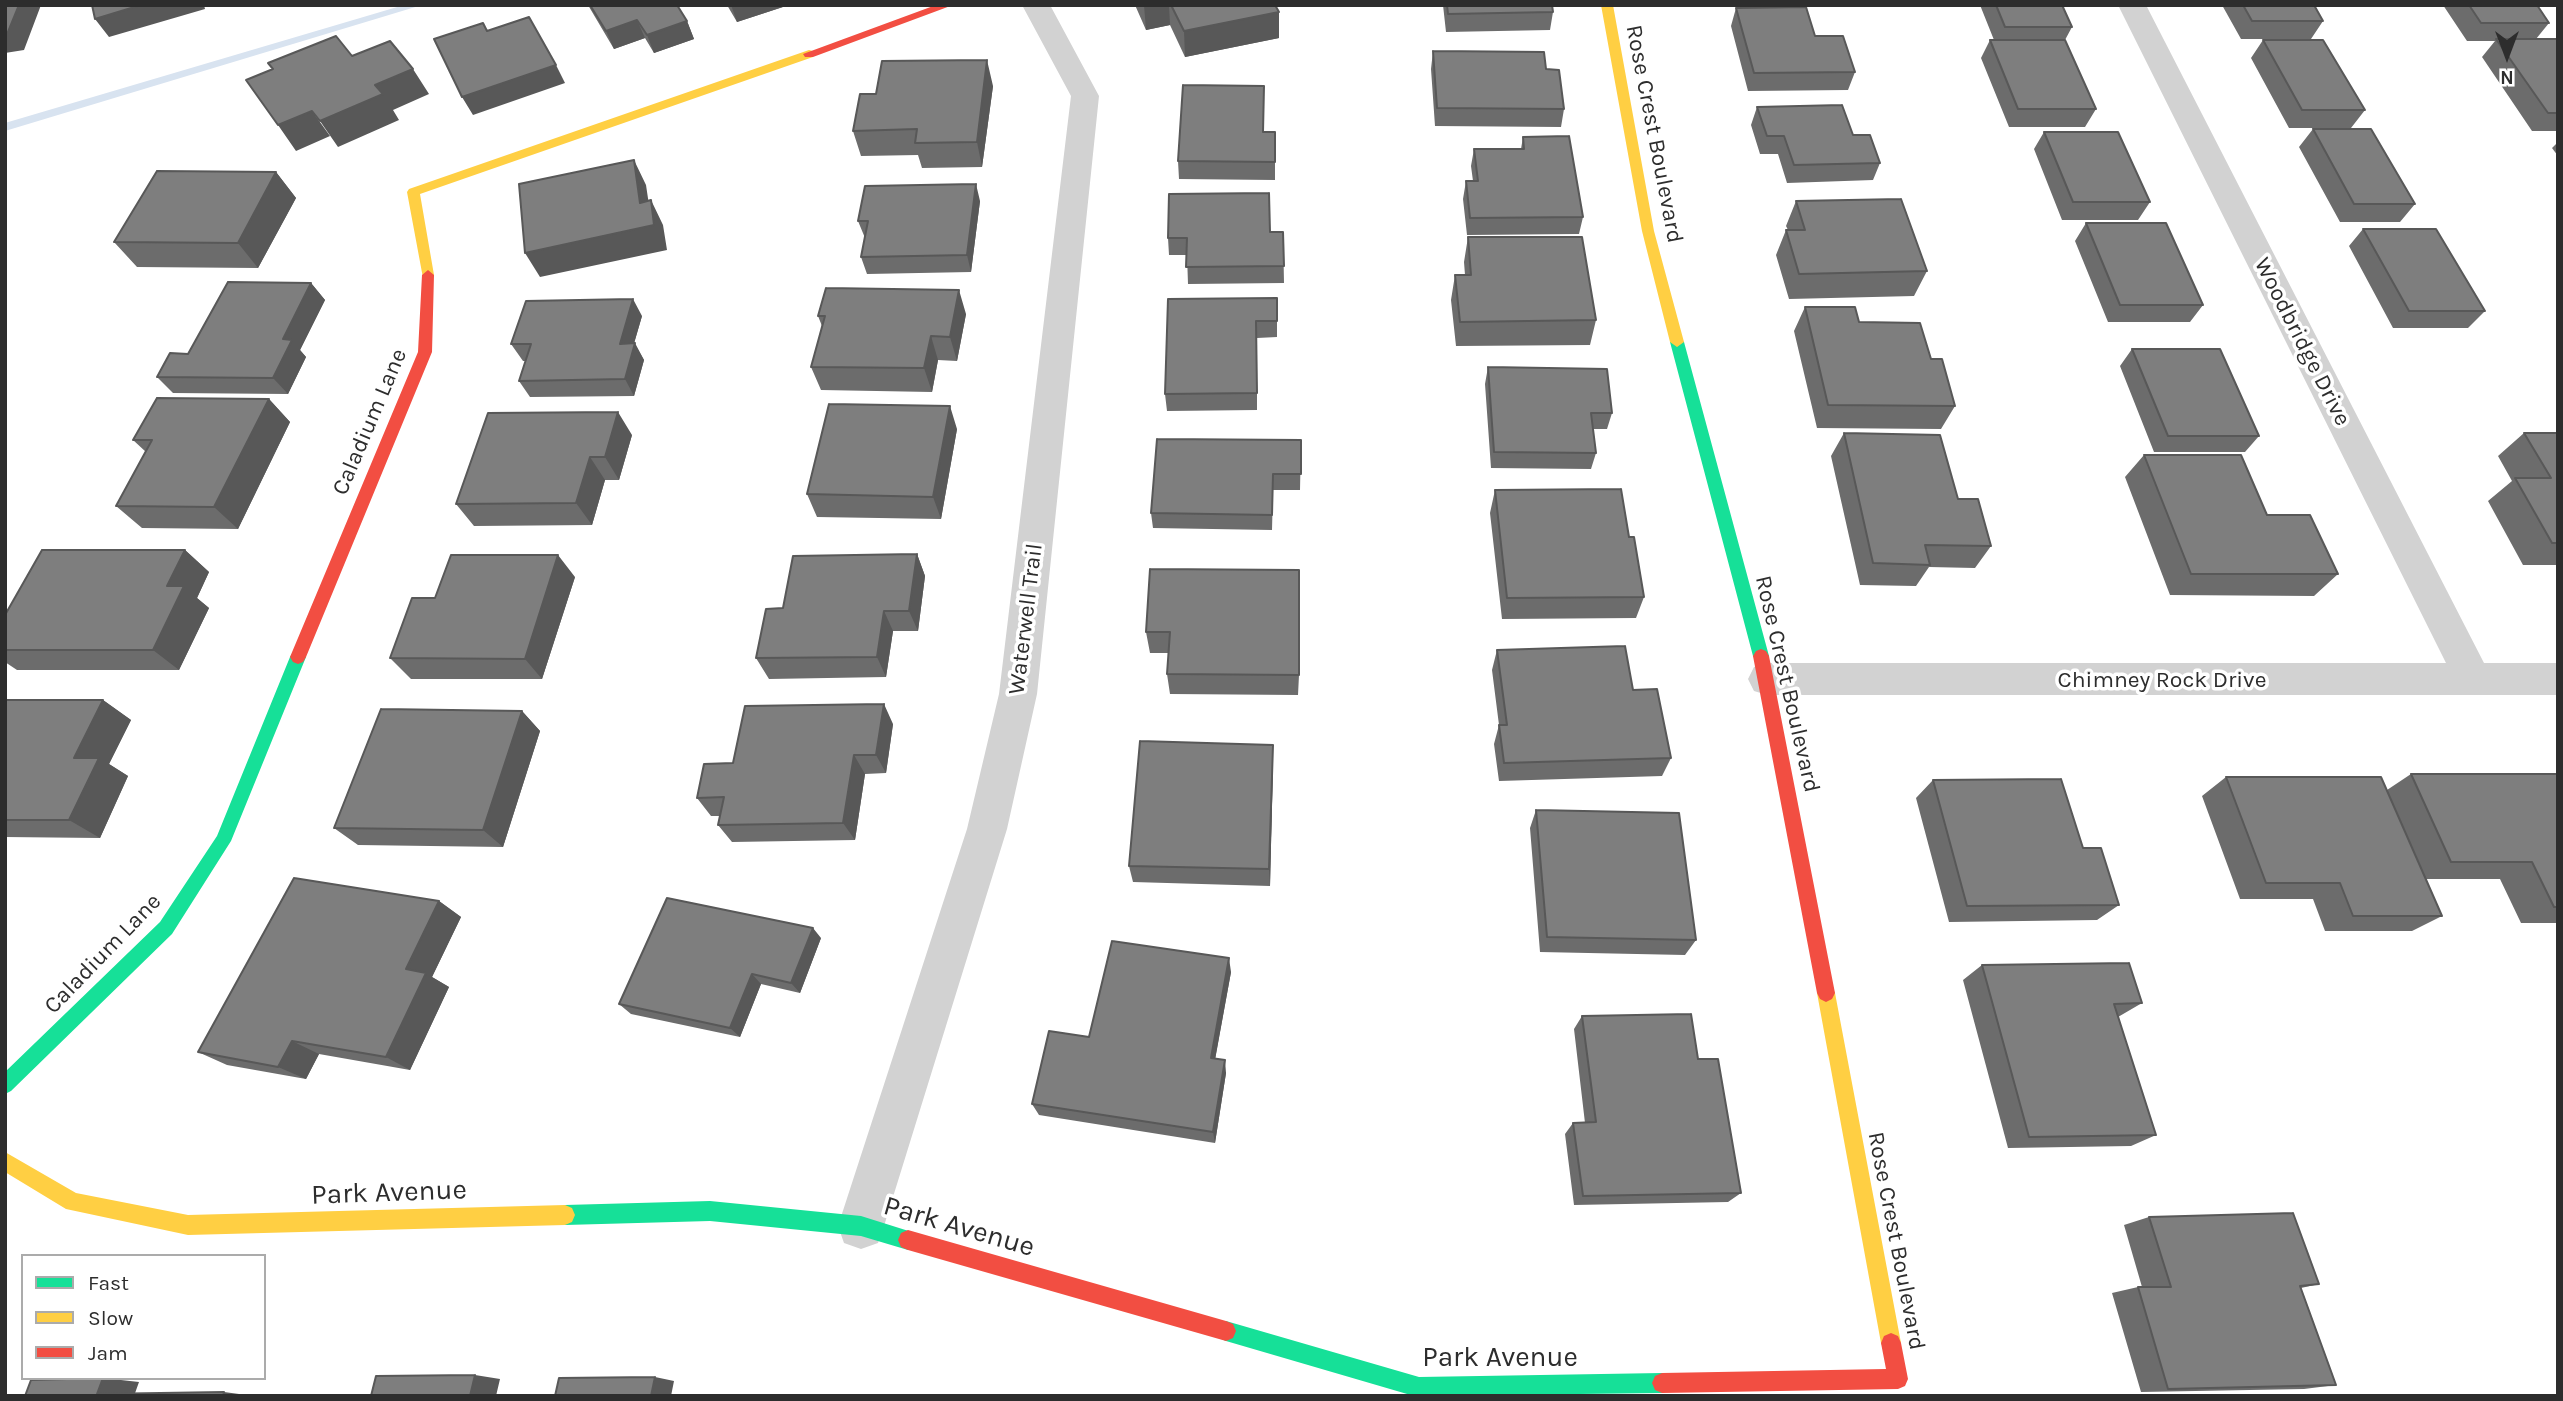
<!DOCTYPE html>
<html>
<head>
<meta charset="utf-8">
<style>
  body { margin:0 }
  #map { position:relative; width:2563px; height:1401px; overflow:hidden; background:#fff; font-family:Karla,sans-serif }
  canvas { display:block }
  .frame { position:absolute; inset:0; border:7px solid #2d2d2d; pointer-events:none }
  .legend { position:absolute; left:21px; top:1254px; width:245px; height:126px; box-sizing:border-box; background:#fff; border:2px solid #ababab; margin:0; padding:9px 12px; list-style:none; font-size:21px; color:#2d2d2d }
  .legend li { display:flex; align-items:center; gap:14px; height:35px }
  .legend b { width:35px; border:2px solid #ababab }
  .north { position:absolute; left:2472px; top:21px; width:70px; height:70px; -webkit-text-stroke:5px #fff; paint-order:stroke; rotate:180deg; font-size:19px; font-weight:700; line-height:28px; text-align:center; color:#2d2d2d }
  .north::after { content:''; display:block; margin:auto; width:24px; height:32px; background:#2d2d2d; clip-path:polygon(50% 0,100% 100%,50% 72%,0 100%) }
</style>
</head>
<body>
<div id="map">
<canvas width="2563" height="1401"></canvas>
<div class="frame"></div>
<ul class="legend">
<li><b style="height:9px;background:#16e098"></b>Fast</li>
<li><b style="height:9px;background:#ffcf43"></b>Slow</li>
<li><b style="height:9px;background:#f24e42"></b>Jam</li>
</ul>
<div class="north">N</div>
</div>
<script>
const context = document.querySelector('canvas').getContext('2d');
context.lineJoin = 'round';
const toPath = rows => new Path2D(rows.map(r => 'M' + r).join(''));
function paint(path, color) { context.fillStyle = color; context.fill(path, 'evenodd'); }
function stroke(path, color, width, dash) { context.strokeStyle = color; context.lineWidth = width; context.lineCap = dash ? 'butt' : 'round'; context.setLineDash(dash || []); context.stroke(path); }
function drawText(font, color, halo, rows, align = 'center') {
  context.font = font + ' Karla,sans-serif'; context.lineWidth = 7; context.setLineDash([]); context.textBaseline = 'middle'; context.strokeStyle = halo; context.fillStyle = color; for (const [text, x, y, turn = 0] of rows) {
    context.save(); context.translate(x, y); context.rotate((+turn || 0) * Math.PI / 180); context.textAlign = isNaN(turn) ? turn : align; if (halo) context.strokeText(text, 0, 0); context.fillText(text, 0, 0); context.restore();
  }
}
const stream = toPath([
  [404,5,422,5,5,131,5,123,404,5]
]);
const street = toPath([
  [1022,5,1050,5,1099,96,1037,694,1007,829,884,1226,878,1243,861,1249,844,1243,838,1226,967,829,999,694,1071,96,1022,5],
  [2118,5,2146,5,2484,663,2558,663,2558,695,1767,695,1754,691,1748,679,1754,667,1767,663,2446,663,2118,5]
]);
const fast = toPath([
  [1677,337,1684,342,1769,656,1766,661,1761,663,1756,661,1753,656,1670,342,1677,337],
  [298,650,303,652,306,657,231,841,172,934,11,1091,5,1094,5,1072,160,922,217,836,290,657,293,652,298,650],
  [710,1201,861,1216,915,1233,918,1240,915,1247,908,1250,861,1236,710,1221,565,1225,558,1222,555,1215,558,1208,565,1205,710,1201],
  [1226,1321,1419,1377,1662,1373,1669,1376,1672,1383,1669,1390,1662,1393,1414,1396,1226,1341,1219,1338,1216,1331,1219,1324,1226,1321]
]);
const slow = toPath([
  [1601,5,1613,5,1654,231,1684,342,1677,347,1670,342,1642,231,1601,5],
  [809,50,813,51,813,57,420,194,434,275,433,278,423,278,407,192,409,189,809,50],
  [1826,984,1832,987,1835,993,1901,1343,1898,1350,1891,1353,1884,1350,1881,1343,1817,993,1820,987,1826,984],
  [5,1152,76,1193,188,1215,565,1205,572,1208,575,1215,572,1222,565,1225,188,1235,66,1209,5,1172,5,1152]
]);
const jam = toPath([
  [936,5,953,5,813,57,805,57,803,54,936,5],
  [428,270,434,275,432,352,306,657,303,662,298,664,293,662,290,657,418,352,422,275,428,270],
  [1761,649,1766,651,1769,656,1835,993,1832,999,1826,1002,1820,999,1817,993,1753,656,1756,651,1761,649],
  [908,1230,1226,1321,1233,1324,1236,1331,1233,1338,1226,1341,908,1250,901,1247,898,1240,901,1233,908,1230],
  [1891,1333,1898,1336,1901,1343,1908,1379,1905,1386,1898,1389,1662,1393,1655,1390,1652,1383,1655,1376,1662,1373,1886,1369,1881,1343,1884,1336,1891,1333]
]);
const wall = toPath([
  [588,5,677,5,687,21,694,39,654,53,645,38,614,49],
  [727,5,789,5,737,22],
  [1135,5,1275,5,1279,38,1185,57,1170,25,1146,30],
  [1443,5,1552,5,1553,12,1550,30,1446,32],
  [1980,5,2062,5,2072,27,2065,40,2096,109,2085,127,2009,127,1981,58,1990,40,1994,40],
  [2222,5,2314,5,2323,21,2311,39,2241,39],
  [2443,5,2537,5,2549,23,2536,39,2558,39,2558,131,2532,131,2482,57,2495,41,2467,41],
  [1736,8,1815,36,1855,72,1848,90,1748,91,1731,26],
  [2263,40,2365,110,2351,128,2289,128,2251,58],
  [1433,51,1546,69,1564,109,1561,127,1435,126,1431,69],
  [993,86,982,167,922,168,918,155,861,156,853,131,876,94],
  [1264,104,1263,132,1275,132,1275,180,1179,179,1178,161],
  [1757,107,1853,135,1880,163,1873,180,1787,183,1778,154,1760,154,1751,125],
  [2313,129,2415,204,2400,222,2340,222,2299,147],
  [2044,132,2150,202,2138,220,2062,220,2034,149],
  [1523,137,1583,217,1579,234,1467,235,1463,199,1466,181,1473,181,1471,166,1474,149,1521,149],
  [2558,142,2558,156,2552,148],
  [276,172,296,198,258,268,137,267,114,242],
  [980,201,971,272,867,274,861,257,865,238,858,221],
  [1796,201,1927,271,1914,296,1789,299,1776,255,1786,230,1788,230,1786,226],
  [2086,223,2203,305,2190,322,2108,322,2075,241],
  [2363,229,2485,311,2468,328,2393,328,2349,246],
  [1270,232,1283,232,1284,283,1188,284,1187,255,1169,255,1168,238],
  [1468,237,1596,320,1590,345,1456,346,1451,300,1455,275,1465,275,1464,262],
  [311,283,325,300,300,350,306,357,288,394,173,393,157,377,188,354],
  [1277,298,1277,337,1257,338,1257,410,1167,411,1165,394],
  [1805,307,1859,322,1931,359,1955,406,1941,429,1817,428,1794,331],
  [966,314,957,361,938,360,932,392,821,390,811,367,822,326,818,316],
  [642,316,634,343,644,360,634,396,530,397,519,381,526,361,523,361,511,344],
  [2132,349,2259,436,2245,452,2154,452,2120,366],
  [1488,367,1612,413,1607,429,1593,429,1596,453,1591,469,1491,468,1485,384],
  [269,399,290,422,238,529,142,528,116,506,146,452,133,440],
  [957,429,941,519,817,517,807,494],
  [1844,433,1958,499,1991,546,1975,568,1929,567,1916,586,1860,585,1831,456],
  [2524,433,2558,433,2558,565,2523,565,2488,501,2512,481,2498,456],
  [632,435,619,480,605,480,592,525,474,526,456,504],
  [1301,440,1300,490,1273,490,1272,530,1153,528,1151,513],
  [2144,455,2267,515,2338,574,2314,596,2170,595,2125,477],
  [1495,490,1629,537,1644,597,1636,618,1502,619,1490,513],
  [185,550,209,572,197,598,209,608,179,670,17,670,5,662,5,615],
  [917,554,925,576,918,631,893,631,886,677,769,679,756,658,783,608],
  [1150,569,1299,675,1298,695,1170,694,1167,674,1169,653,1150,653,1146,632],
  [575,577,542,679,411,679,390,658],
  [1497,650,1633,690,1671,758,1662,776,1499,781,1494,744,1499,725,1492,670],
  [5,700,103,700,131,720,109,764,128,776,100,838,5,837],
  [522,711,540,731,503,847,358,845,334,828],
  [893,724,886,773,865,774,855,840,732,842,718,825,720,816,711,816,697,798,733,763],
  [1273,763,1270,886,1133,882,1129,866],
  [2411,774,2558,774,2558,923,2521,923,2500,879,2426,879,2442,916,2412,931,2325,931,2313,899,2240,899,2202,796,2226,777,2387,790],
  [1933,780,2083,848,2119,905,2097,920,1949,922,1916,798],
  [1536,810,1696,940,1685,955,1540,952,1530,828],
  [439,901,461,917,432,977,449,987,410,1070,319,1054,306,1079,227,1065,198,1052],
  [821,938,800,993,761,984,740,1037,631,1014,619,1004],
  [1982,965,2142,1003,2118,1017,2156,1135,2131,1146,2008,1148,1963,980],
  [1231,972,1215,1059,1226,1073,1215,1143,1039,1115,1032,1104,1089,1037],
  [1582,1016,1741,1193,1728,1202,1574,1205,1565,1134,1573,1123,1585,1123,1574,1029],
  [2149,1217,2319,1284,2301,1288,2336,1385,2304,1389,2141,1392,2112,1293,2138,1287,2142,1287,2124,1225]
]);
const shadedWall = toPath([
  [19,5,41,5,24,50,5,53,5,33],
  [141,5,204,5,205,9,109,37,95,19],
  [731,5,789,5,737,22],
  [1144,5,1169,5,1170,25,1146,30],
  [1279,12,1279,38,1185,57,1184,31],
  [637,20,645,38,614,49,606,31],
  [687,21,694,39,654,53,647,35],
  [987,60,993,86,982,167,977,142],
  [556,65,565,83,473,115,462,97],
  [413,69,429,94,393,110,399,120,338,147,320,121,375,85],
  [312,111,330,136,296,151,278,125],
  [634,160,646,185,652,225,651,200,663,225,667,250,540,277,525,253,640,203],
  [276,172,296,198,258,268,238,243],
  [976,184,980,201,971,272,967,255],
  [311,283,325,300,300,350,306,357,288,394,273,378,283,339],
  [959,290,966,314,957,361,950,337],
  [633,299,642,316,629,361,620,344],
  [931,336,938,360,932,392,924,368],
  [635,343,644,360,634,396,625,379],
  [269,399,290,422,238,529,214,507],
  [950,406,957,429,941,519,933,497],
  [618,412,632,435,619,480,605,457],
  [590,457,605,480,592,525,576,503],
  [185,550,209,572,197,598,209,608,179,670,153,650,167,586],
  [917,554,925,576,918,631,909,611],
  [558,555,575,577,542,679,525,659],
  [884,611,893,631,886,677,877,657],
  [103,700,131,720,109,764,128,776,100,838,69,820,74,758],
  [884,704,893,724,886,773,876,755],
  [522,711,540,731,503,847,483,830],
  [1273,745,1273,763,1270,886,1269,869],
  [854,755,865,774,855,840,843,823],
  [439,901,461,917,432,977,449,987,410,1070,386,1057,406,969],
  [813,928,821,938,800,993,791,983],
  [1229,958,1231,972,1213,1071,1211,1058],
  [752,974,761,984,740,1037,730,1028],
  [292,1041,319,1054,306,1079,278,1067],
  [1225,1060,1226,1073,1215,1143,1213,1132],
  [475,1375,500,1379,496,1396,470,1396],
  [655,1377,674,1381,671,1396,651,1396],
  [103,1378,139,1382,134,1396,97,1394],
  [224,1392,254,1396,223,1396]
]);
const building = toPath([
  [5,5,19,5,8,32,5,33,5,5],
  [92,5,141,5,95,19,92,5],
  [590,5,677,5,687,21,647,35,637,20,606,31,590,5],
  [1171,5,1275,5,1279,12,1184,31,1171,5],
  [1447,5,1552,5,1553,12,1448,14,1447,5],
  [1996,5,2062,5,2072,27,2005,27,1996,5],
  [2243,5,2314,5,2323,21,2252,21,2243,5],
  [2469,5,2537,5,2549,23,2481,23,2469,5],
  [1806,7,1815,36,1843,36,1855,72,1754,73,1736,8,1806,7],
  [529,17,556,65,462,97,434,39,483,23,487,31,529,17],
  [336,36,352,56,390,41,413,69,375,85,383,94,320,121,312,111,278,125,246,80,273,69,268,63,336,36],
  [2496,39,2558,39,2558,113,2548,113,2496,39],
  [1990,40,2065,40,2096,109,2018,109,1990,40],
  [2263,40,2323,40,2365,110,2302,110,2263,40],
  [1433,51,1544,52,1546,69,1559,70,1564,109,1437,108,1433,51],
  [987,60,977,142,915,143,917,129,853,131,860,94,876,94,882,61,987,60],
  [1183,85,1264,86,1263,132,1275,132,1275,162,1178,161,1183,85],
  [1842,105,1853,135,1870,135,1880,163,1794,165,1784,136,1767,136,1757,107,1842,105],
  [2313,129,2371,129,2415,204,2354,204,2313,129],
  [2044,132,2118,132,2150,202,2073,202,2044,132],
  [1569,136,1583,217,1470,218,1466,181,1478,181,1474,149,1524,149,1523,137,1569,136],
  [634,160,640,203,651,200,654,225,525,253,519,184,634,160],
  [157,171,276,172,238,243,114,242,157,171],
  [976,184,967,255,861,257,868,221,858,221,865,186,976,184],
  [1269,193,1270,232,1283,232,1284,266,1186,267,1187,238,1168,238,1169,194,1269,193],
  [1901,199,1927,271,1799,274,1786,230,1805,230,1796,201,1901,199],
  [2086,223,2166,223,2203,305,2120,305,2086,223],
  [2363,229,2436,229,2485,311,2409,311,2363,229],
  [1468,237,1582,237,1596,320,1460,322,1455,275,1471,275,1468,237],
  [228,282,311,283,283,339,292,340,273,378,157,377,170,353,188,354,228,282],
  [826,288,959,290,950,337,931,336,924,368,811,367,825,316,818,316,826,288],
  [1277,298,1277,321,1256,321,1257,393,1165,394,1168,299,1277,298],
  [633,299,620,344,635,343,625,379,519,381,531,344,511,344,526,301,633,299],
  [1805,307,1855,307,1859,322,1920,323,1931,359,1942,359,1955,406,1828,405,1805,307],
  [2132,349,2220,349,2259,436,2168,436,2132,349],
  [1488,367,1607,369,1612,413,1591,413,1596,453,1494,452,1488,367],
  [157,398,269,399,214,507,116,506,152,440,133,440,157,398],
  [829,404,950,406,933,497,807,494,829,404],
  [618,412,605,457,590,457,576,503,456,504,488,413,618,412],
  [1844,433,1940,435,1958,499,1978,499,1991,546,1925,545,1930,565,1873,563,1844,433],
  [2524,433,2558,433,2558,543,2552,543,2515,478,2551,478,2524,433],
  [1157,439,1301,440,1301,474,1273,474,1272,515,1151,513,1157,439],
  [2144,455,2241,455,2267,515,2310,515,2338,574,2191,574,2144,455],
  [1621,489,1629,537,1634,537,1644,597,1507,598,1495,490,1621,489],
  [42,550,185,550,167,586,184,586,153,650,5,650,5,615,42,550],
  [917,554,909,611,884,611,877,657,756,658,766,609,783,608,793,556,917,554],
  [451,555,558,555,525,659,390,658,412,598,435,598,451,555],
  [1150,569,1299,570,1299,675,1167,674,1170,632,1146,632,1150,569],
  [1625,646,1633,690,1657,689,1671,758,1504,763,1499,725,1507,725,1497,650,1625,646],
  [5,700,103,700,74,758,99,758,69,820,5,820,5,700],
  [884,704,876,755,854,755,843,823,718,825,724,797,697,798,704,764,733,763,745,706,884,704],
  [381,709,522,711,483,830,334,828,381,709],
  [1140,741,1273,745,1269,869,1129,866,1140,741],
  [2411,774,2558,774,2558,907,2554,907,2532,862,2451,862,2411,774],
  [2226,777,2381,777,2442,916,2353,916,2340,883,2266,883,2226,777],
  [2061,779,2083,848,2101,848,2119,905,1967,906,1933,780,2061,779],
  [1536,810,1679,813,1696,940,1547,937,1536,810],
  [294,878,439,901,406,969,426,973,386,1057,292,1041,278,1067,198,1052,294,878],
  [667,898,813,928,791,983,752,974,730,1028,619,1004,667,898],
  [1112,941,1229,958,1211,1058,1225,1060,1213,1132,1032,1104,1049,1031,1089,1037,1112,941],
  [2129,963,2142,1003,2114,1004,2156,1135,2029,1137,1982,965,2129,963],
  [1691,1014,1698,1059,1718,1059,1741,1193,1583,1196,1573,1123,1596,1122,1582,1016,1691,1014],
  [2293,1213,2319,1284,2300,1286,2336,1385,2168,1389,2138,1287,2171,1287,2149,1217,2293,1213],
  [475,1375,470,1396,371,1396,376,1376,475,1375],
  [655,1377,651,1396,555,1396,559,1378,655,1377],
  [103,1378,97,1394,224,1392,223,1396,25,1396,31,1380,103,1378]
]);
const streetNames = [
  ["Rose Crest Boulevard",1654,134,79],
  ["Woodbridge Drive",2302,342,63],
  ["Caladium Lane",370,422,-67],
  ["Waterwell Trail",1026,619,-83],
  ["Chimney Rock Drive",2162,680],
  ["Rose Crest Boulevard",1787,684,77],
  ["Caladium Lane",103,954,-46],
  ["Rose Crest Boulevard",1896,1241,79]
];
const nearStreetnames = [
  ["Park Avenue",389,1193,-2],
  ["Park Avenue",959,1227,16],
  ["Park Avenue",1500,1358]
];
paint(stream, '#d8e3f0');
paint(street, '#d2d2d2');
paint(fast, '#16e098');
paint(slow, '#ffcf43');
paint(jam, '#f24e42');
paint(wall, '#6c6c6c');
paint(shadedWall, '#585858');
paint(building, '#7e7e7e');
stroke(building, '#585858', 2);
drawText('23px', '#2d2d2d', '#fff', streetNames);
drawText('28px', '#2d2d2d', '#fff', nearStreetnames);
</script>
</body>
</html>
